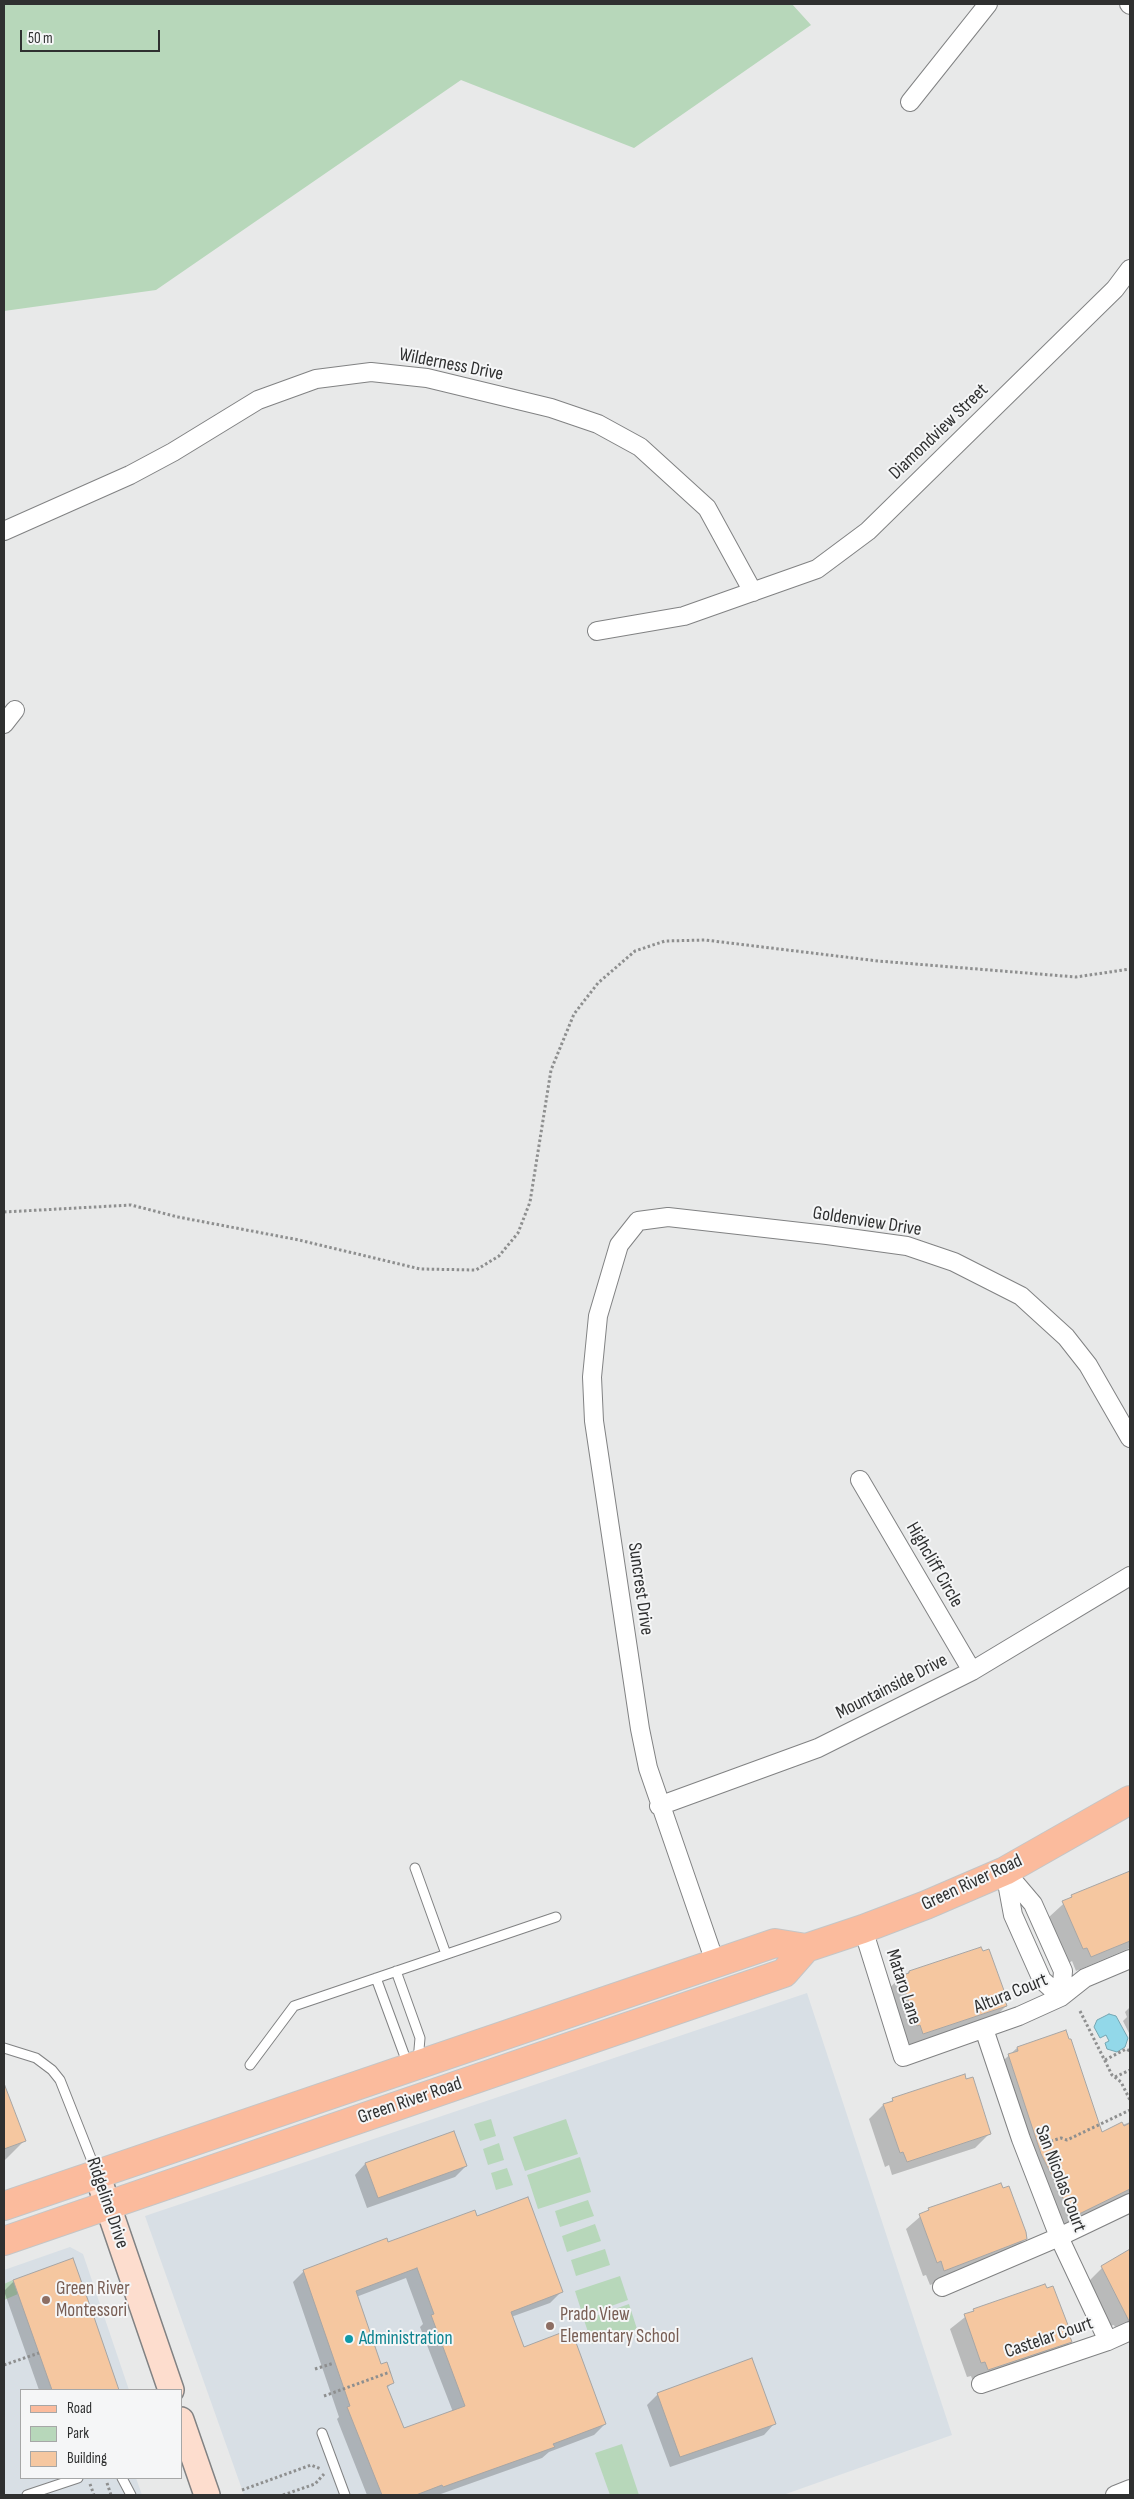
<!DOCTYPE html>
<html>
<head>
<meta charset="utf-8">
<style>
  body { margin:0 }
  #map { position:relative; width:1134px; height:2499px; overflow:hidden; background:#e8e9e9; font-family:"Sofia Sans Condensed",sans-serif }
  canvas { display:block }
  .frame { position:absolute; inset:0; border:5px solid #2f3030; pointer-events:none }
  .legend { position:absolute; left:20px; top:2389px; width:162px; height:90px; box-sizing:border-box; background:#f5f6f7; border:1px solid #a6a7a7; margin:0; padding:6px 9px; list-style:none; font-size:15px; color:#2f3030 }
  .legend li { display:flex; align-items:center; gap:10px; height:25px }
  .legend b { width:25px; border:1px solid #a6a7a7 }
  .scale { position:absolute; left:20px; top:30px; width:140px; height:22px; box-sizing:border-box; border:2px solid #2f3030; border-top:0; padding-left:6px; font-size:15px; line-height:18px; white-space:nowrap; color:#2f3030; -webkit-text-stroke:4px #f5f6f7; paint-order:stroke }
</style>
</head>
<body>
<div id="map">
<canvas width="1134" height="2499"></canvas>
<div class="frame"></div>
<ul class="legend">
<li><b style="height:6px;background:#fbbb9d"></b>Road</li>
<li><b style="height:14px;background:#b7d7ba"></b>Park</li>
<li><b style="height:14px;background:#f5c7a0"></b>Building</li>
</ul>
<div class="scale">50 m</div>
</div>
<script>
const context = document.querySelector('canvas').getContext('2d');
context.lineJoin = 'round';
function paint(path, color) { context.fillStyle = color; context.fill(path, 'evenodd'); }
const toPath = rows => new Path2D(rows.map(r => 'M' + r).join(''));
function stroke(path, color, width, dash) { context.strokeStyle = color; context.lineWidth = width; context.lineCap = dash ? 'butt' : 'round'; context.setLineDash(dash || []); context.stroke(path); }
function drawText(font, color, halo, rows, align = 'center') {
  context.font = font + ' "Sofia Sans Condensed",sans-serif'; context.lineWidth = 4; context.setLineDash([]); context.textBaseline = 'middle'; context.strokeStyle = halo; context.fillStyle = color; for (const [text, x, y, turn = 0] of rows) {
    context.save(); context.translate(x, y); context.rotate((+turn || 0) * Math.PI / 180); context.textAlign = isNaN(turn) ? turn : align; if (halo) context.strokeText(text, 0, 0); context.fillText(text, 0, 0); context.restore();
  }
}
const built = toPath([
  [807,1993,952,2435,783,2495,244,2495,145,2216],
  [70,2247,83,2254,129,2390,21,2390,21,2478,136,2478,142,2495,4,2495,4,2270]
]);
const green = toPath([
  [4,4,792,4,811,25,634,148,461,80,156,290,4,311],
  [491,2119,496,2136,480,2141,474,2124],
  [566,2119,578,2154,525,2171,513,2137],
  [499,2143,504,2160,488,2165,483,2149],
  [580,2157,591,2192,538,2209,527,2175],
  [507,2168,513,2185,496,2190,491,2173],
  [588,2200,594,2216,560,2227,555,2211],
  [595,2224,601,2241,567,2252,562,2236],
  [605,2249,610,2265,576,2276,571,2260],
  [620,2276,628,2300,583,2316,575,2291],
  [13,2280,18,2294,4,2300,4,2284],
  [629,2304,637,2329,592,2344,584,2320],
  [622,2444,639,2495,610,2495,595,2453]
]);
const water = toPath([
  [1109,2014,1116,2016,1128,2038,1125,2047,1117,2052,1107,2049,1105,2043,1109,2041,1106,2035,1100,2038,1094,2027,1097,2020,1109,2014]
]);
const shadow = toPath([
  [1130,1872,1130,1948,1076,1971,1072,1961,1069,1963,1049,1917,1072,1896],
  [909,1972,1003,1997,1006,2006,992,2020,909,2048,886,1992,900,1977],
  [1130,2007,1130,2035,1123,2021,1127,2017,1125,2012],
  [1017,2048,1102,2133,1130,2122,1130,2196,1061,2229,994,2069],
  [4,2086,24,2141,4,2161],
  [893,2100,989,2134,975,2148,892,2175,889,2165,885,2167,869,2119,883,2105],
  [365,2164,466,2166,455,2177,367,2208,355,2175],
  [929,2209,1025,2239,1011,2253,930,2285,926,2275,923,2276,906,2229],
  [476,2218,561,2292,550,2303,511,2317,523,2348,605,2424,594,2435,549,2452,542,2458,438,2495,367,2495,337,2419,339,2417,293,2282,304,2271],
  [406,2278,423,2324,420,2327,453,2412,403,2429,387,2388,392,2383,380,2366,356,2297],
  [1130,2252,1130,2328,1118,2334,1114,2325,1110,2326,1088,2282,1102,2268],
  [72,2260,117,2390,39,2390,4,2291,14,2281],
  [1046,2290,1070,2342,1056,2356,974,2384,971,2376,967,2377,950,2329,974,2310],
  [658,2394,774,2424,764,2435,670,2467,647,2405]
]);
const building = toPath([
  [1130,1871,1130,1941,1091,1957,1087,1948,1083,1949,1062,1901,1072,1897,1071,1895,1130,1871],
  [981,1947,983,1951,989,1949,1006,1996,1004,1997,1007,2006,923,2034,920,2025,917,2026,900,1976,909,1973,909,1971,981,1947],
  [1066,2030,1069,2039,1071,2039,1102,2132,1122,2122,1124,2126,1130,2123,1130,2189,1075,2216,1071,2206,1068,2208,1041,2154,1008,2054,1018,2051,1017,2047,1066,2030],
  [965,2074,966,2079,973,2077,991,2134,907,2162,903,2152,900,2153,883,2104,893,2101,892,2098,965,2074],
  [5,2086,26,2141,4,2149,4,2087,5,2086],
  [454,2131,467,2166,378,2198,365,2163,454,2131],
  [1001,2183,1003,2188,1009,2186,1026,2232,1027,2239,944,2271,941,2261,937,2263,919,2214,929,2210,928,2208,1001,2183],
  [528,2197,563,2292,511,2312,524,2347,571,2329,606,2424,553,2444,555,2447,443,2487,442,2485,416,2495,382,2495,347,2407,350,2406,303,2270,387,2238,388,2242,475,2210,477,2216,528,2197],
  [417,2268,434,2314,431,2315,465,2406,404,2428,387,2386,394,2383,387,2362,381,2364,356,2291,417,2268],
  [1130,2249,1130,2320,1129,2321,1101,2266,1130,2249],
  [73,2258,94,2317,119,2390,52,2390,13,2280,73,2258],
  [1045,2284,1047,2288,1053,2286,1071,2333,1069,2334,1072,2342,988,2370,985,2362,981,2363,964,2314,974,2311,973,2309,1045,2284],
  [752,2358,776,2424,680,2457,657,2393,752,2358]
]);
const path = toPath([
  [4,1212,131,1205,178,1217,299,1240,420,1269,476,1270,499,1256,518,1233,530,1202,551,1070,574,1014,598,983,635,951,665,941,705,940,878,961,1076,977,1130,969],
  [1080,2011,1112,2075,1121,2082,1130,2100],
  [1105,2060,1126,2049,1130,2051],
  [1115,2077,1130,2070],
  [1041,2144,1061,2138,1067,2140,1130,2110],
  [4,2365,39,2353],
  [315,2369,334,2363],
  [324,2396,390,2372],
  [107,2483,111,2495],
  [90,2484,94,2495],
  [242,2490,311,2465,321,2469],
  [283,2495,315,2484,324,2474]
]);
const lane = toPath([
  [415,1868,446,1954],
  [396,1971,420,2038,418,2061],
  [376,1978,408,2065],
  [4,2048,36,2058,52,2070,60,2080,96,2171],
  [250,2065,294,2006,556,1917],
  [322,2433,345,2495],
  [122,2478,131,2495],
  [27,2495,78,2478]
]);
const street = toPath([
  [1129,4,1130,5],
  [910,102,988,4],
  [4,531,130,475,173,452,258,400,316,379,371,372,427,378,551,408,598,424,640,447,707,508,753,592],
  [597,631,684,616,817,569,868,531,1115,289,1130,269],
  [4,724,15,710],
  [860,1480,972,1671],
  [659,1806,818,1748,972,1671,1130,1576],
  [1005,1871,1033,1904,1063,1971,1061,1997],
  [1005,1872,1013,1915,1042,1980,1061,1997],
  [863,1929,903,2057,1019,2016,1061,1997,1085,1978,1130,1959],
  [715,1962,648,1768,640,1729,594,1421,592,1377,598,1316,619,1245,638,1221,668,1217,827,1235,907,1246,954,1262,1021,1296,1066,1337,1088,1365,1130,1438],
  [984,2029,1021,2139,1059,2237,1108,2341],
  [942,2287,1059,2237,1130,2203],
  [981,2384,1108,2341,1130,2331],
  [1115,2495,1130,2489]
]);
const secondary = toPath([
  [97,2174,171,2390],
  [181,2420,207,2495]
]);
const primary = toPath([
  [4,2206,775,1943,806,1948,863,1929,926,1905,1005,1871,1130,1800],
  [4,2241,784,1973,806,1948]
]);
const markers = [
  [46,2300,5,"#8d6e63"],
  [550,2326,5,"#8d6e63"],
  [349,2339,5,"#0f9aa8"]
];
const streetNames = [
  ["Wilderness Drive",451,365,11],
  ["Diamondview Street",939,432,-44],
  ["Goldenview Drive",867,1222,9],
  ["Highcliff Circle",934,1565,60],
  ["Suncrest Drive",640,1589,82],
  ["Mountainside Drive",892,1687,-27],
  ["Green River Road",972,1883,-25],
  ["Mataro Lane",903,1987,72],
  ["Altura Court",1011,1994,-22],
  ["Green River Road",410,2101,-19],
  ["San Nicolas Court",1060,2179,69],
  ["Ridgeline Drive",107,2203,71],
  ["Castelar Court",1049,2338,-19]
];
const educationNames = [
  ["Green River",56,2289],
  ["Montessori",56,2311],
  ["Prado View",560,2315],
  ["Elementary School",560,2337]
];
const cultureNames = [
  ["Administration",359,2339]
];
paint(built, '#d8dfe5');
paint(green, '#b7d7ba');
paint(water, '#92d8e9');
stroke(water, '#74a6b2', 1);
paint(shadow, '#0003');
paint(building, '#f5c7a0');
stroke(building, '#a7a6a5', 1);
stroke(lane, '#818283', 11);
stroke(street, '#818283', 20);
stroke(secondary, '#818283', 28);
stroke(primary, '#c5c5c5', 30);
stroke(path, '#8e8f8f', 3, [2.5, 2.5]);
stroke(lane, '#fff', 9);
stroke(street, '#fff', 18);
stroke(secondary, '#fdddce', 25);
stroke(primary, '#fbbb9d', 28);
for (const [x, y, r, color] of markers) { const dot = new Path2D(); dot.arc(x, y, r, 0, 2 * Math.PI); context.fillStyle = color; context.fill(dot); stroke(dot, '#f5f6f7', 2); }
drawText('19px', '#2f3030', '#f5f6f7', streetNames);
drawText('19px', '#785e54', '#f5f6f7', educationNames, 'left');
drawText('19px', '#0d838f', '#f5f6f7', cultureNames, 'left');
</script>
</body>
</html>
